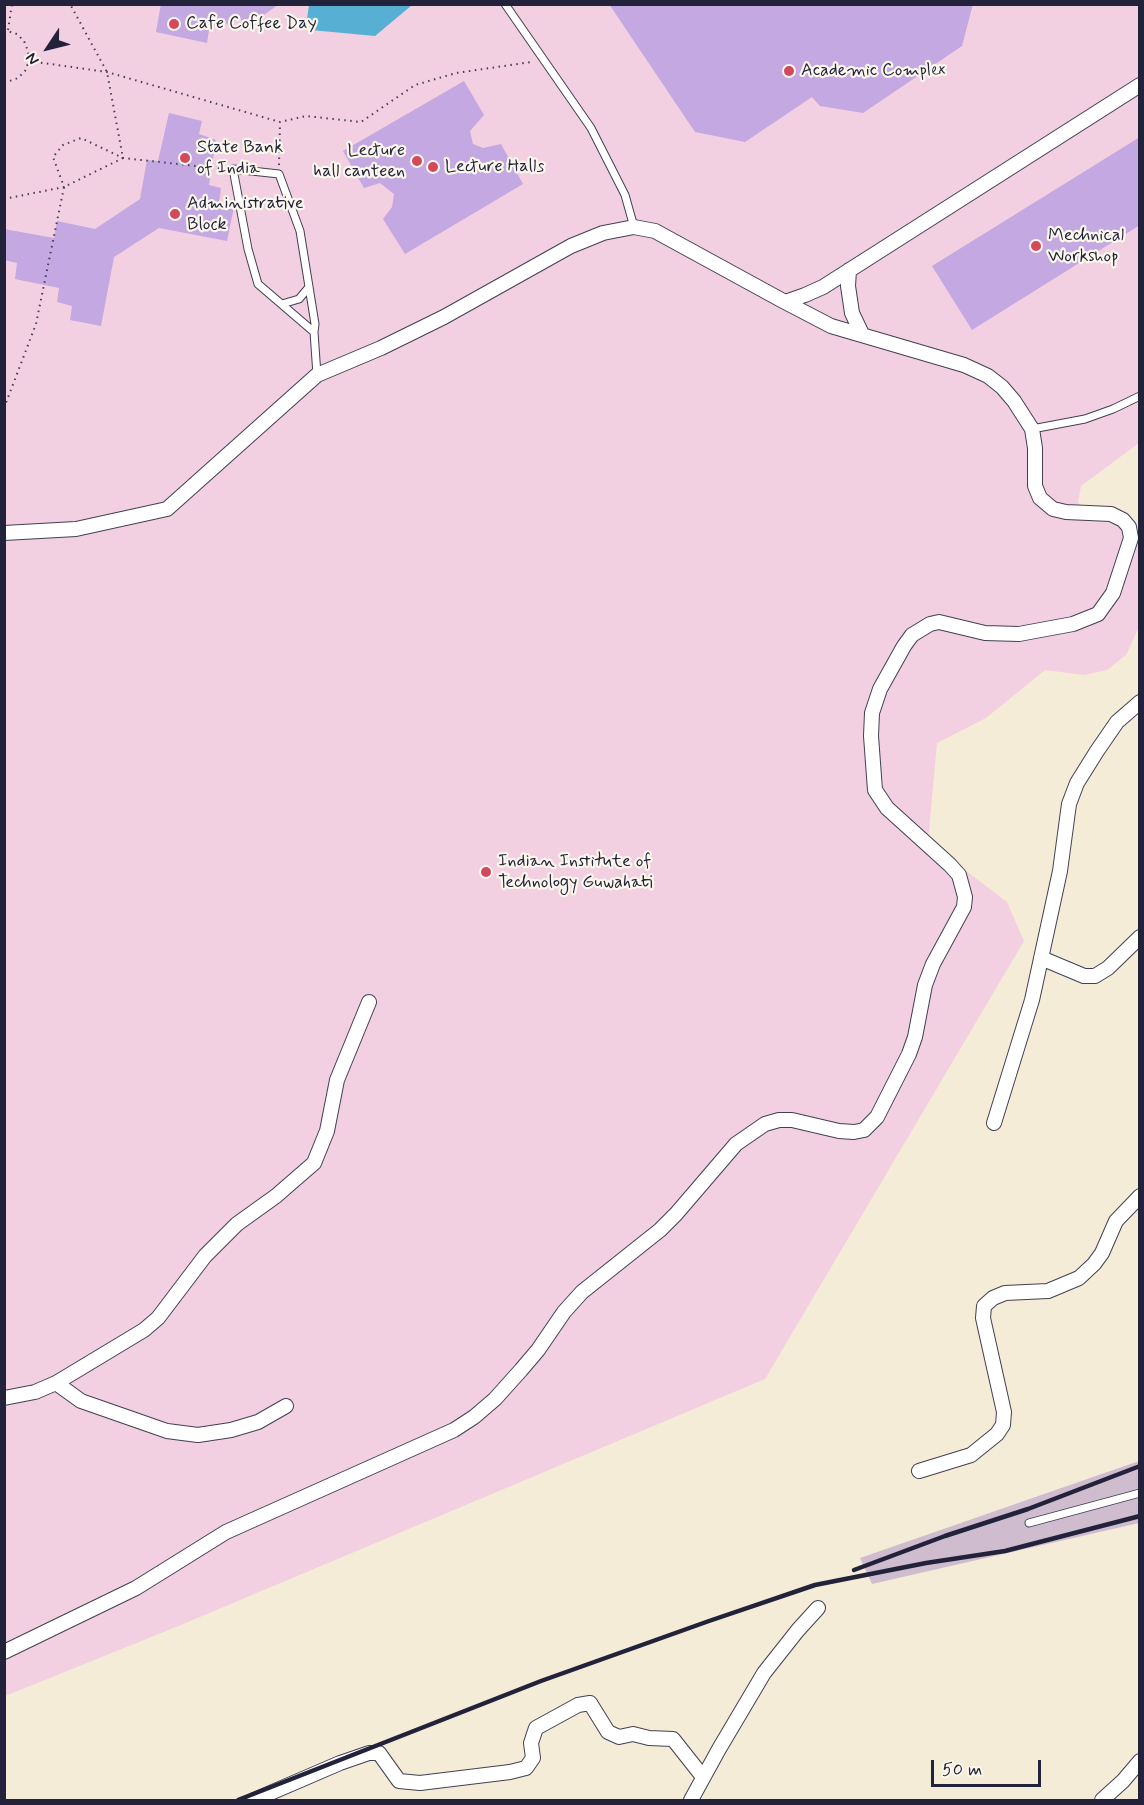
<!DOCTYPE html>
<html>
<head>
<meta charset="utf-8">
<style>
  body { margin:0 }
  #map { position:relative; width:1144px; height:1805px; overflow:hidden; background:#f4ecd7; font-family:Mynerve,sans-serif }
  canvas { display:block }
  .frame { position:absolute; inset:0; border:6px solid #22223b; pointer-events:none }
  .north { position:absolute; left:18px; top:18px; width:60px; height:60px; -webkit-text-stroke:4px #fbf7ec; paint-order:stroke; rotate:235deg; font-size:16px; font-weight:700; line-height:24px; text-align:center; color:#22223b }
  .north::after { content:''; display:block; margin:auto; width:21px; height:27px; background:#22223b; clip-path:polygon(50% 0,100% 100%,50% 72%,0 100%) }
  .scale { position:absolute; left:931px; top:1760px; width:110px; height:27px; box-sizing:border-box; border:3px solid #22223b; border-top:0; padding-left:8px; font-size:18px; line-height:21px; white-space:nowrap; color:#22223b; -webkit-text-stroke:4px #fbf7ec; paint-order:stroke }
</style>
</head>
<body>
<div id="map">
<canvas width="1144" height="1805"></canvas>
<div class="frame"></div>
<div class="north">N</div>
<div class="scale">50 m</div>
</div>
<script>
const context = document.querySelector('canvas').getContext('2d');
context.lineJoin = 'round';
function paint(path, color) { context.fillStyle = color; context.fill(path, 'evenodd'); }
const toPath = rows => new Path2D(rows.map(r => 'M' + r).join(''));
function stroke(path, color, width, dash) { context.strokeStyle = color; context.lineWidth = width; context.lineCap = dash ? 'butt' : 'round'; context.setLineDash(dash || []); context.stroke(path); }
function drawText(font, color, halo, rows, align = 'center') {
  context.font = font + ' Mynerve,sans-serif'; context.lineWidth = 4.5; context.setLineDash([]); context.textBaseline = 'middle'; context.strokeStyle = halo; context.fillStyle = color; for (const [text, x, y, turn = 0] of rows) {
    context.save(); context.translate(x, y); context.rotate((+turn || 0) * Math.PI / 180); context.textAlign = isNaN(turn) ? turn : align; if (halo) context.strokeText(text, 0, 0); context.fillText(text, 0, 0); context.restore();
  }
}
const built = toPath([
  [5,5,1139,5,1139,443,1081,486,1078,502,1087,519,1102,520,1123,528,1139,539,1139,627,1126,655,1107,670,1084,675,1045,670,986,718,937,743,928,842,1007,902,1024,941,765,1379,176,1627,5,1696]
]);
const industrial = toPath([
  [1139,1461,1139,1523,872,1584,860,1558]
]);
const water = toPath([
  [309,5,309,4,412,5,375,36,311,30,307,19]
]);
const building = toPath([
  [161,4,279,4,246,28,240,18,228,25,223,20,209,30,207,43,156,32],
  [609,4,973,4,962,46,863,113,820,106,812,97,745,142,695,132],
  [464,81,484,115,470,131,473,144,483,148,501,144,523,184,405,254,383,219,392,207,394,194,380,183,364,188,343,151],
  [169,113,202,121,199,134,216,140,209,185,221,188,219,203,234,207,227,241,159,228,114,257,101,326,70,320,72,306,57,302,59,288,15,279,17,263,4,260,4,229,54,238,57,221,95,229,140,199,147,160,158,161],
  [1140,137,1140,225,972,330,932,266]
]);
const path = toPath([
  [4,30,17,34,24,41,28,51,29,61,25,71,18,78,4,83],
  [8,30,12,4],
  [29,61,107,72,280,122,306,116,361,122,415,85,456,73,531,62],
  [279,165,280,123],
  [4,199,64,187,53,157,63,145,81,138,123,158,224,169],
  [4,408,36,324,64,187,123,158,107,72,70,4]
]);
const service = toPath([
  [505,4,591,128,625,195,634,227],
  [282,304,299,299,309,287],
  [314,332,315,324,300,231,279,174,233,169,248,249,258,284,314,332,317,375],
  [1032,429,1085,419,1113,409,1140,396],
  [1029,1523,1140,1493]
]);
const minor = toPath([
  [849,270,848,286,852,313,862,334],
  [4,533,76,529,167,509,317,375,381,348,444,317,571,246,603,233,634,227,655,231,785,302,805,295,823,287,1140,85],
  [1041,958,1084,976,1095,976,1108,968,1140,937],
  [994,1123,1032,1000,1060,871,1069,804,1077,783,1097,751,1117,722,1140,702],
  [56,1383,81,1401,167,1431,198,1435,231,1430,258,1422,286,1406],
  [4,1398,35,1392,56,1383,144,1330,158,1318,205,1256,237,1224,276,1196,314,1163,327,1131,337,1080,369,1002],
  [919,1471,971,1455,997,1434,1003,1425,1004,1412,983,1318,984,1306,993,1298,1005,1293,1048,1291,1079,1278,1094,1264,1102,1253,1116,1221,1140,1196],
  [4,1652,136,1588,226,1532,454,1430,474,1417,495,1399,521,1370,538,1350,564,1312,582,1292,660,1230,676,1214,736,1144,765,1124,779,1120,792,1120,839,1131,854,1132,864,1130,877,1117,909,1054,915,1037,925,985,933,964,964,907,965,897,959,875,950,865,887,808,875,790,871,736,872,713,880,689,904,646,912,635,930,624,939,622,985,633,1019,634,1073,624,1098,614,1113,593,1131,538,1129,527,1123,520,1111,514,1066,512,1053,509,1040,498,1035,486,1035,448,1032,429,1014,401,1002,387,988,376,964,365,831,326,785,302],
  [254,1800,340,1763,369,1753,379,1753,399,1781,420,1783,510,1772,526,1768,533,1758,531,1743,536,1728,578,1705,590,1703,608,1732,619,1737,633,1734,649,1738,673,1739,703,1777],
  [691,1800,719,1749,764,1673,798,1630,818,1608],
  [1102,1800,1123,1781,1140,1761]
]);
const rail = toPath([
  [854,1570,945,1536,1028,1509,1140,1466],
  [238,1800,541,1681,709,1621,815,1585,926,1563,1005,1551,1140,1516]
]);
const markers = [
  [174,24,6,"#d1495b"],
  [789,71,6,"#d1495b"],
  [185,158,6,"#d1495b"],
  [417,161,6,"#d1495b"],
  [433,167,6,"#d1495b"],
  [175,214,6,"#d1495b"],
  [1036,246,6,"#d1495b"],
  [486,872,6,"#d1495b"]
];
const poiNames = [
  ["Cafe Coffee Day",186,24],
  ["Academic Complex",801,71],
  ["State Bank",197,148],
  ["of India",197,169],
  ["Lecture",405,151,"right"],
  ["hall canteen",405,172,"right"],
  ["Lecture Halls",445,167],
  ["Administrative",187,204],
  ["Block",187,225],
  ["Mechnical",1048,236],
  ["Workshop",1048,257],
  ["Indian Institute of",498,862],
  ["Technology Guwahati",498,883]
];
paint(built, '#f2cfe1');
paint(industrial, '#cfbdcf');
paint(water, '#57b0d4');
paint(building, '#c4a8e2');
stroke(service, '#424052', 9);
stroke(minor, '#424052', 16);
stroke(path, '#424052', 2, [1.5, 4.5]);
stroke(service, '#fff', 7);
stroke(minor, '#fff', 14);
stroke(rail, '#22223b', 4.5);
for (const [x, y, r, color] of markers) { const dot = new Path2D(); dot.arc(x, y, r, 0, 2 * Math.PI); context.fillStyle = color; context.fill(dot); stroke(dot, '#fbf7ec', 2); }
drawText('18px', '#22223b', '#fbf7ec', poiNames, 'left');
</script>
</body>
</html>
